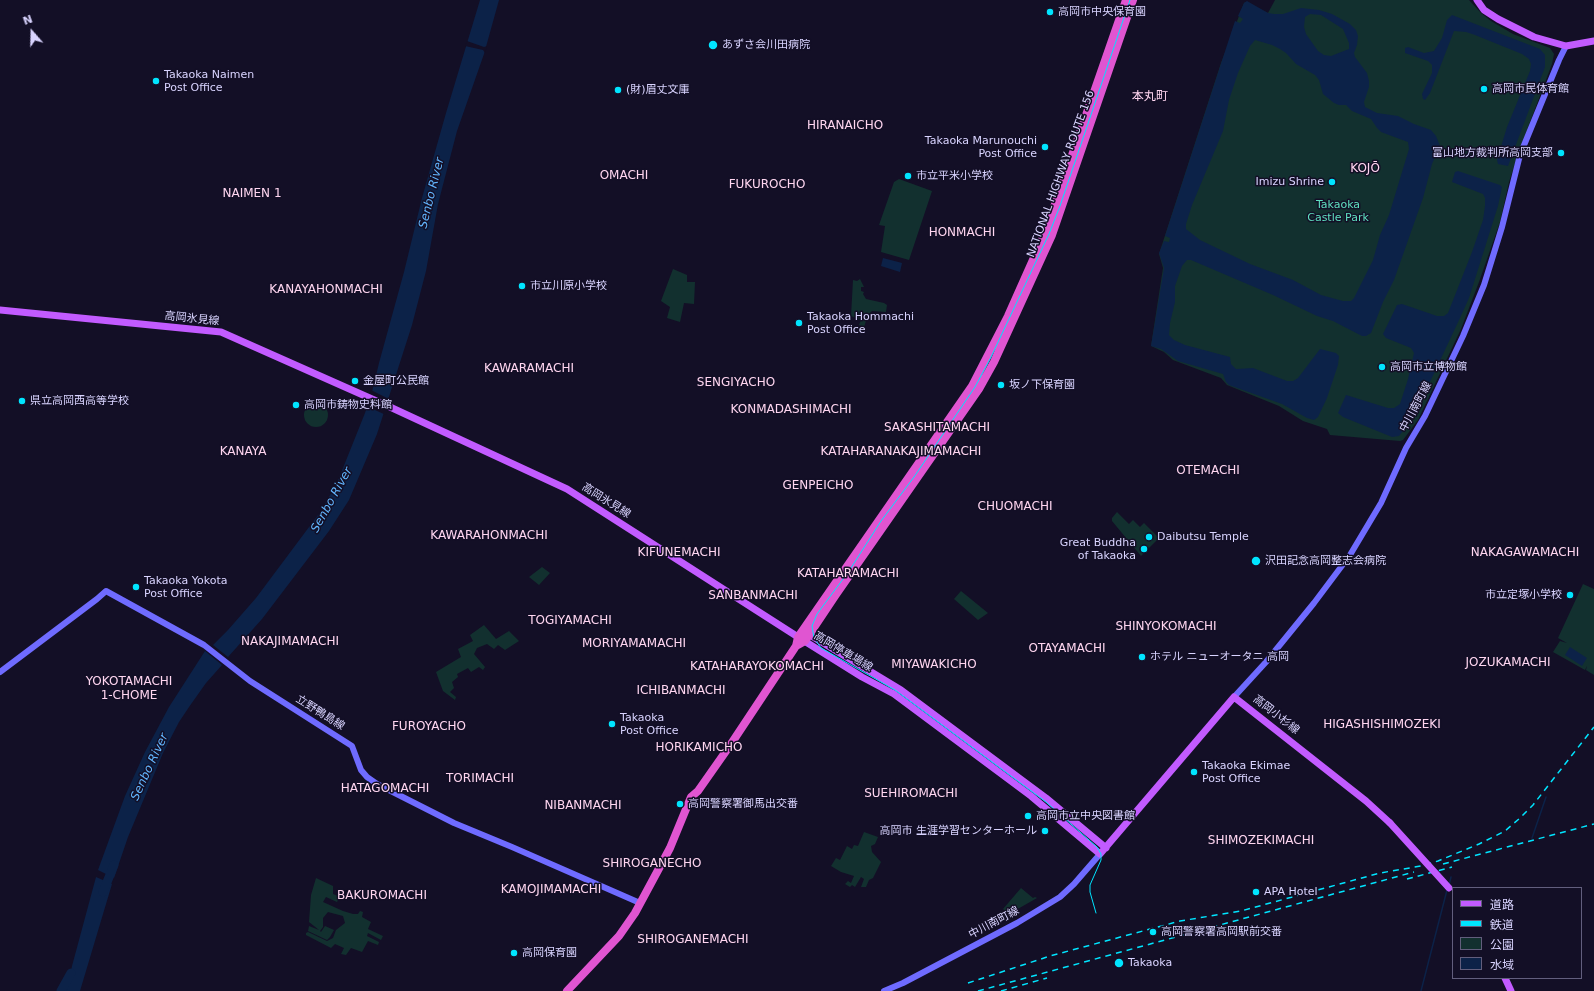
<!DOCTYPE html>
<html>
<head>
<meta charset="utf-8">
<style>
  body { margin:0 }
  #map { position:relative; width:1594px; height:991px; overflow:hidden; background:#130f26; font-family:"DejaVu Sans","Noto Sans JP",sans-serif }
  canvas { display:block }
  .legend { position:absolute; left:1452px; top:887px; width:130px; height:92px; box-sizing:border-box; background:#130f26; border:1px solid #625e7d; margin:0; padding:5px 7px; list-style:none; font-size:12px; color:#d9d4ff }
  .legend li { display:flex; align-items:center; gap:8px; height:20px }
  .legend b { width:20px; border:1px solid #625e7d }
  .north { position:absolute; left:12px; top:12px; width:40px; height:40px; -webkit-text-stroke:3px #130f26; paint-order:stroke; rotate:340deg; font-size:11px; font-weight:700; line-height:16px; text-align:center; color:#d9d4ff }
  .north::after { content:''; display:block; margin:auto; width:14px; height:18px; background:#d9d4ff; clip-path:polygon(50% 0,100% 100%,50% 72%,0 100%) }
</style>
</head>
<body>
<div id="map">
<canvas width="1594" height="991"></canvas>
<ul class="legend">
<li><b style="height:5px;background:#c25bff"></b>道路</li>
<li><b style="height:5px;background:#00e5ff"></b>鉄道</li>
<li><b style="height:11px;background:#12302f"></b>公園</li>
<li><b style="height:11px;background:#0c2248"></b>水域</li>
</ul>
<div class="north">N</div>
</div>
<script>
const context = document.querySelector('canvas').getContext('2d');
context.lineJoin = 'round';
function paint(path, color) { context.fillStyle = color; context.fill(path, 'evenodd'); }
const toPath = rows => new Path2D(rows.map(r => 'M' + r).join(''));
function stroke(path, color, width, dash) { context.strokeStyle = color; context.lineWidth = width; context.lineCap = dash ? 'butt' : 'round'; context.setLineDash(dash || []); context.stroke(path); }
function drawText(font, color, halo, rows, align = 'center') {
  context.font = font + ' "DejaVu Sans","Noto Sans JP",sans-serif'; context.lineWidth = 3; context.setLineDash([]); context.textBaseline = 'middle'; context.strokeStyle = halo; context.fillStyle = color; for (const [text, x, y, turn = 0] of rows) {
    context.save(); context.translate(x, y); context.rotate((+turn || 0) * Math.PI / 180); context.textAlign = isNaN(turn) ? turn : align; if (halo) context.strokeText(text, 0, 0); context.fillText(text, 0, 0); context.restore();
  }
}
const green = toPath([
  [1275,0,1469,0,1481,13,1491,21,1513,34,1550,48,1554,54,1552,64,1519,151,1509,182,1500,222,1479,282,1461,329,1418,420,1403,440,1400,441,1330,435,1327,429,1303,421,1279,406,1227,385,1221,378,1173,360,1164,352,1151,346,1163,268,1159,254,1221,63,1244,3,1246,2,1268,13],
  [899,179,932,191,909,260,881,252,885,226,879,225,894,182],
  [673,269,687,275,687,282,695,282,694,304,684,303,680,322,667,318,670,307,661,301],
  [860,279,864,287,861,287,861,291,864,292,863,294,866,299,884,303,887,305,886,312,872,311,868,315,864,327,859,325,861,320,851,316,853,280,857,281],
  '304 415a12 12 0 1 1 24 0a12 12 0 1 1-24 0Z',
  [1117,512,1129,524,1133,520,1140,527,1144,523,1159,538,1141,556,1112,521,1112,518],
  [542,567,550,573,539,585,529,577],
  [1583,584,1594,589,1594,675,1586,670,1587,666,1585,670,1553,652,1560,641,1567,643,1558,638],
  [961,591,988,613,978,620,954,599],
  [484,625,496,639,509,631,519,641,505,650,498,645,494,649,487,644,477,648,474,654,485,667,483,670,479,667,471,672,468,668,457,674,458,677,452,682,454,688,450,692,456,697,455,700,443,691,436,672,461,657,458,649,473,641,470,635],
  [864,832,878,837,875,844,871,846,872,852,881,862,873,878,869,880,866,887,861,887,864,879,861,877,855,887,852,885,850,887,845,884,848,881,851,883,854,876,841,872,831,866,836,858,840,860,847,846,852,849,854,845,858,846],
  [316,878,333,886,333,894,340,897,337,902,326,897,323,902,343,911,353,914,358,914,360,911,363,912,362,917,371,922,368,929,383,936,381,940,368,933,367,936,379,942,378,945,368,941,362,952,351,948,346,955,341,954,344,948,335,944,331,948,306,935,306,933,308,932,327,941,333,938,336,930,345,923,343,916,328,912,323,918,323,927,320,931,321,932,325,926,334,930,330,937,327,940,308,931,309,926,319,930,309,922,311,895],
  [1021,888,1033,898,1035,897,1037,898,1009,914,1003,909]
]);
const water = toPath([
  [480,0,499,0,484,54,457,131,438,204,426,271,412,325,377,434,349,500,329,531,262,619,228,657,213,645,228,630,256,598,321,511,337,483,365,413,372,392,379,363,404,272,422,198,446,113],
  [1247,1,1268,13,1274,14,1283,14,1301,8,1319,10,1332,14,1350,24,1356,30,1358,36,1357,45,1354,53,1355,57,1367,73,1369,81,1369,87,1364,102,1365,107,1377,113,1398,116,1414,124,1431,130,1436,136,1440,146,1432,164,1423,198,1394,280,1383,302,1371,333,1366,336,1362,336,1333,321,1317,316,1273,295,1191,260,1187,260,1182,266,1175,286,1175,302,1170,323,1169,335,1174,340,1185,345,1230,357,1231,364,1236,369,1253,368,1287,381,1293,381,1298,378,1320,349,1336,353,1339,356,1338,365,1327,398,1318,417,1314,420,1307,418,1282,404,1229,385,1226,382,1223,374,1178,361,1161,349,1151,346,1164,268,1159,253,1164,241,1169,242,1170,238,1165,236,1231,33,1235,21,1240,23,1243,19,1238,16,1244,3],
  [1310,14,1321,15,1343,29,1349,43,1349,49,1331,56,1324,55,1318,51,1306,34,1304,27,1305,17],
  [1255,40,1272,45,1280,49,1286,53,1296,64,1315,75,1319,80,1323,94,1334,103,1339,105,1346,105,1352,111,1371,119,1377,128,1381,132,1408,142,1409,149,1389,215,1380,235,1373,260,1354,298,1351,301,1343,301,1321,295,1293,280,1250,264,1200,240,1186,229,1186,224,1192,205,1223,131,1229,100,1238,73,1250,46],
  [1452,15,1540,49,1545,55,1545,67,1508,166,1498,164,1497,160,1507,127,1530,71,1531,64,1529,59,1522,54,1475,35,1466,32,1454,31,1430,93,1425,100,1423,99,1422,94,1432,73,1432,65,1428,61,1405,53,1405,48,1408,47,1424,53,1434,51,1442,38,1447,20],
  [1458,171,1500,185,1502,187,1498,206,1469,298,1460,318,1413,418,1399,436,1392,437,1343,417,1338,413,1346,395,1388,408,1394,408,1400,404,1408,379,1414,353,1411,348,1386,338,1383,334,1397,305,1402,304,1437,316,1444,316,1448,313,1472,252,1483,220,1485,206,1485,198,1483,194,1452,182,1455,172],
  [883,258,902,263,900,272,881,266],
  [1570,647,1587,658,1582,666,1565,655],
  [205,651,222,665,206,683,189,707,179,722,163,753,128,837,114,878,98,870,125,796,145,752,169,707],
  [96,877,112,884,80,991,62,991,69,971,71,971,72,966]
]);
const pier = toPath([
  [467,41,484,47,487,46,485,53,483,50,465,46],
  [371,390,391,400,386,415,366,406]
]);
const stream = toPath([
  [1532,838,1546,797],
  [1449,885,1451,877],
  [1421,991,1447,890]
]);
const river = toPath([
  [103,892,114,865],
  [61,991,71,973]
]);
const secondary = toPath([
  [0,672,97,599,106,591,204,645,250,681,352,746,361,770,367,777,377,784,454,823,512,847,640,903],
  [1234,697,1266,662,1314,603,1350,555,1381,503,1406,448,1425,416,1463,336,1484,285,1502,227,1520,155,1559,60,1566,46],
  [884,991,903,983,1017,923,1060,897,1074,884,1100,854]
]);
const primary = toPath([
  [1477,0,1484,10,1498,19,1534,37,1566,46,1594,41],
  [0,310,221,332,390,407,567,489,798,637,862,677,894,694,1031,796,1100,854,1234,697,1366,801,1390,823],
  [805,636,810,635,901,690,1046,798,1106,848],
  [1505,978,1511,991]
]);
const trunk = toPath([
  [796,646,805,641,835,596,979,389,994,362,1052,235,1133,0],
  [567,991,619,936,635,913,670,848,691,797,698,791,731,744,796,646,798,637,972,386,1008,316,1045,233,1126,0]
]);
const tram = toPath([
  [1096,913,1090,892,1090,885,1101,860,1101,854,1097,847,1046,802,895,690,821,648,814,638,812,626,817,614,849,571,881,521,914,477,975,387,991,357,1049,234,1060,206,1130,0]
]);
const rail = toPath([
  [1443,864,1594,824],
  [1407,879,1452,867],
  [968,983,1050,956,1180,921,1241,911,1380,873,1421,866,1438,861,1479,844,1505,831,1520,818,1533,805,1594,727],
  [978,991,1414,872],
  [1001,991,1047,978]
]);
const primaryBridge = toPath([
  [1390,823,1449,888]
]);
const markers = [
  [1050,12,4,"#00e5ff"],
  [713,45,5,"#00e5ff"],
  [156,81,4,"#00e5ff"],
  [1484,89,4,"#00e5ff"],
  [618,90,4,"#00e5ff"],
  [1045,147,4,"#00e5ff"],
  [1561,153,4,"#00e5ff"],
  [908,176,4,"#00e5ff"],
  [1332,182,4,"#00e5ff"],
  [522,286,4,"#00e5ff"],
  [799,323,4,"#00e5ff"],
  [1382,367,4,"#00e5ff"],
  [355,381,4,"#00e5ff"],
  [1001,385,4,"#00e5ff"],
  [22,401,4,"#00e5ff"],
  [296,405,4,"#00e5ff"],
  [1149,537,4,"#00e5ff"],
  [1144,549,4,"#00e5ff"],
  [1256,561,5,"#00e5ff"],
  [136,587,4,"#00e5ff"],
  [1570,595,4,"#00e5ff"],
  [1142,657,4,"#00e5ff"],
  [612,724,4,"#00e5ff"],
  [1194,772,4,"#00e5ff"],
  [680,804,4,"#00e5ff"],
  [1028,816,4,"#00e5ff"],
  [1045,831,4,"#00e5ff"],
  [1256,892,4,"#00e5ff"],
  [1153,932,4,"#00e5ff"],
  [514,953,4,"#00e5ff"],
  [1119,963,5,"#00e5ff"]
];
const poiNames = [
  ["高岡市中央保育園",1058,12],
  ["あずさ会川田病院",722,45],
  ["Takaoka Naimen",164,75],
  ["Post Office",164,88],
  ["高岡市民体育館",1492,89],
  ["(財)眉丈文庫",626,90],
  ["Takaoka Marunouchi",1037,141,"right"],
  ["Post Office",1037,154,"right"],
  ["富山地方裁判所高岡支部",1553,153,"right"],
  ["市立平米小学校",916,176],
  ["Imizu Shrine",1324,182,"right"],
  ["市立川原小学校",530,286],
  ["Takaoka Hommachi",807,317],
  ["Post Office",807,330],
  ["高岡市立博物館",1390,367],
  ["金屋町公民館",363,381],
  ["坂ノ下保育園",1009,385],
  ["県立高岡西高等学校",30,401],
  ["高岡市鋳物史料館",304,405],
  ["Daibutsu Temple",1157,537],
  ["Great Buddha",1136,543,"right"],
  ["of Takaoka",1136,556,"right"],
  ["沢田記念高岡整志会病院",1265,561],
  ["Takaoka Yokota",144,581],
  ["Post Office",144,594],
  ["市立定塚小学校",1562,595,"right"],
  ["ホテル ニューオータニ 高岡",1150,657],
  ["Takaoka",620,718],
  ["Post Office",620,731],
  ["Takaoka Ekimae",1202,766],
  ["Post Office",1202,779],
  ["高岡警察署御馬出交番",688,804],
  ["高岡市立中央図書館",1036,816],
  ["高岡市 生涯学習センターホール",1037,831,"right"],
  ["APA Hotel",1264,892],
  ["高岡警察署高岡駅前交番",1161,932],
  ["高岡保育園",522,953],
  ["Takaoka",1128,963]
];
const streetNames = [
  ["NATIONAL HIGHWAY ROUTE 156",1061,174,-70],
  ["高岡氷見線",192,319,6],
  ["中川南町線",1416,407,-62],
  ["高岡氷見線",606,501,32],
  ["高岡停車場線",843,652,31],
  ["立野鴨島線",320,713,32],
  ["高岡小杉線",1276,715,38],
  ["中川南町線",994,923,-28]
];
const parkNames = [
  ["Takaoka",1338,205],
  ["Castle Park",1338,218]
];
const neighbourhoodNames = [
  ["本丸町",1150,97],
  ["HIRANAICHO",845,126],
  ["KOJŌ",1365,169],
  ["OMACHI",624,176],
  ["FUKUROCHO",767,185],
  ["NAIMEN 1",252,194],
  ["HONMACHI",962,233],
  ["KANAYAHONMACHI",326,290],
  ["KAWARAMACHI",529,369],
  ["SENGIYACHO",736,383],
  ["KONMADASHIMACHI",791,410],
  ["SAKASHITAMACHI",937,428],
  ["KANAYA",243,452],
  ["KATAHARANAKAJIMAMACHI",901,452],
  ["OTEMACHI",1208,471],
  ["GENPEICHO",818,486],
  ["CHUOMACHI",1015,507],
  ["KAWARAHONMACHI",489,536],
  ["KIFUNEMACHI",679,553],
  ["NAKAGAWAMACHI",1525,553],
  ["KATAHARAMACHI",848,574],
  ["SANBANMACHI",753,596],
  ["TOGIYAMACHI",570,621],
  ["SHINYOKOMACHI",1166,627],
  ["NAKAJIMAMACHI",290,642],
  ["MORIYAMAMACHI",634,644],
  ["OTAYAMACHI",1067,649],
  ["JOZUKAMACHI",1508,663],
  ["MIYAWAKICHO",934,665],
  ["KATAHARAYOKOMACHI",757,667],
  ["YOKOTAMACHI",129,682],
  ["1-CHOME",129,696],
  ["ICHIBANMACHI",681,691],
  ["HIGASHISHIMOZEKI",1382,725],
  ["FUROYACHO",429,727],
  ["HORIKAMICHO",699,748],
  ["TORIMACHI",480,779],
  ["HATAGOMACHI",385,789],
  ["SUEHIROMACHI",911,794],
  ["NIBANMACHI",583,806],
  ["SHIMOZEKIMACHI",1261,841],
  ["SHIROGANECHO",652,864],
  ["KAMOJIMAMACHI",551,890],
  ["BAKUROMACHI",382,896],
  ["SHIROGANEMACHI",693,940]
];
const waterNames = [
  ["Senbo River",432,193,-76],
  ["Senbo River",332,500,-61],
  ["Senbo River",150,767,-65]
];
paint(green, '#12302f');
paint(water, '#0c2248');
paint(pier, '#130f26');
stroke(stream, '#0c2248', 1.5);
stroke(river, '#0c2248', 9);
stroke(secondary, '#6f6bff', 6);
stroke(primary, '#c25bff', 7);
stroke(trunk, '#e055d1', 8);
stroke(tram, '#00e5ff', 1);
stroke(rail, '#00e5ff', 1.5, [6, 5]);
stroke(primaryBridge, '#c25bff', 7);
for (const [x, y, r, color] of markers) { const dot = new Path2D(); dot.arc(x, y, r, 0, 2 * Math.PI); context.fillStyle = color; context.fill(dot); stroke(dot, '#130f26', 1.5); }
drawText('11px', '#d9d4ff', '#130f26', poiNames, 'left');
drawText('11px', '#d9d4ff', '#130f26', streetNames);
drawText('11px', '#5fe0c0', '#130f26', parkNames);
drawText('12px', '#ffd6f0', '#130f26', neighbourhoodNames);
drawText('italic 12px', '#62b6ff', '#130f26', waterNames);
</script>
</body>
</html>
